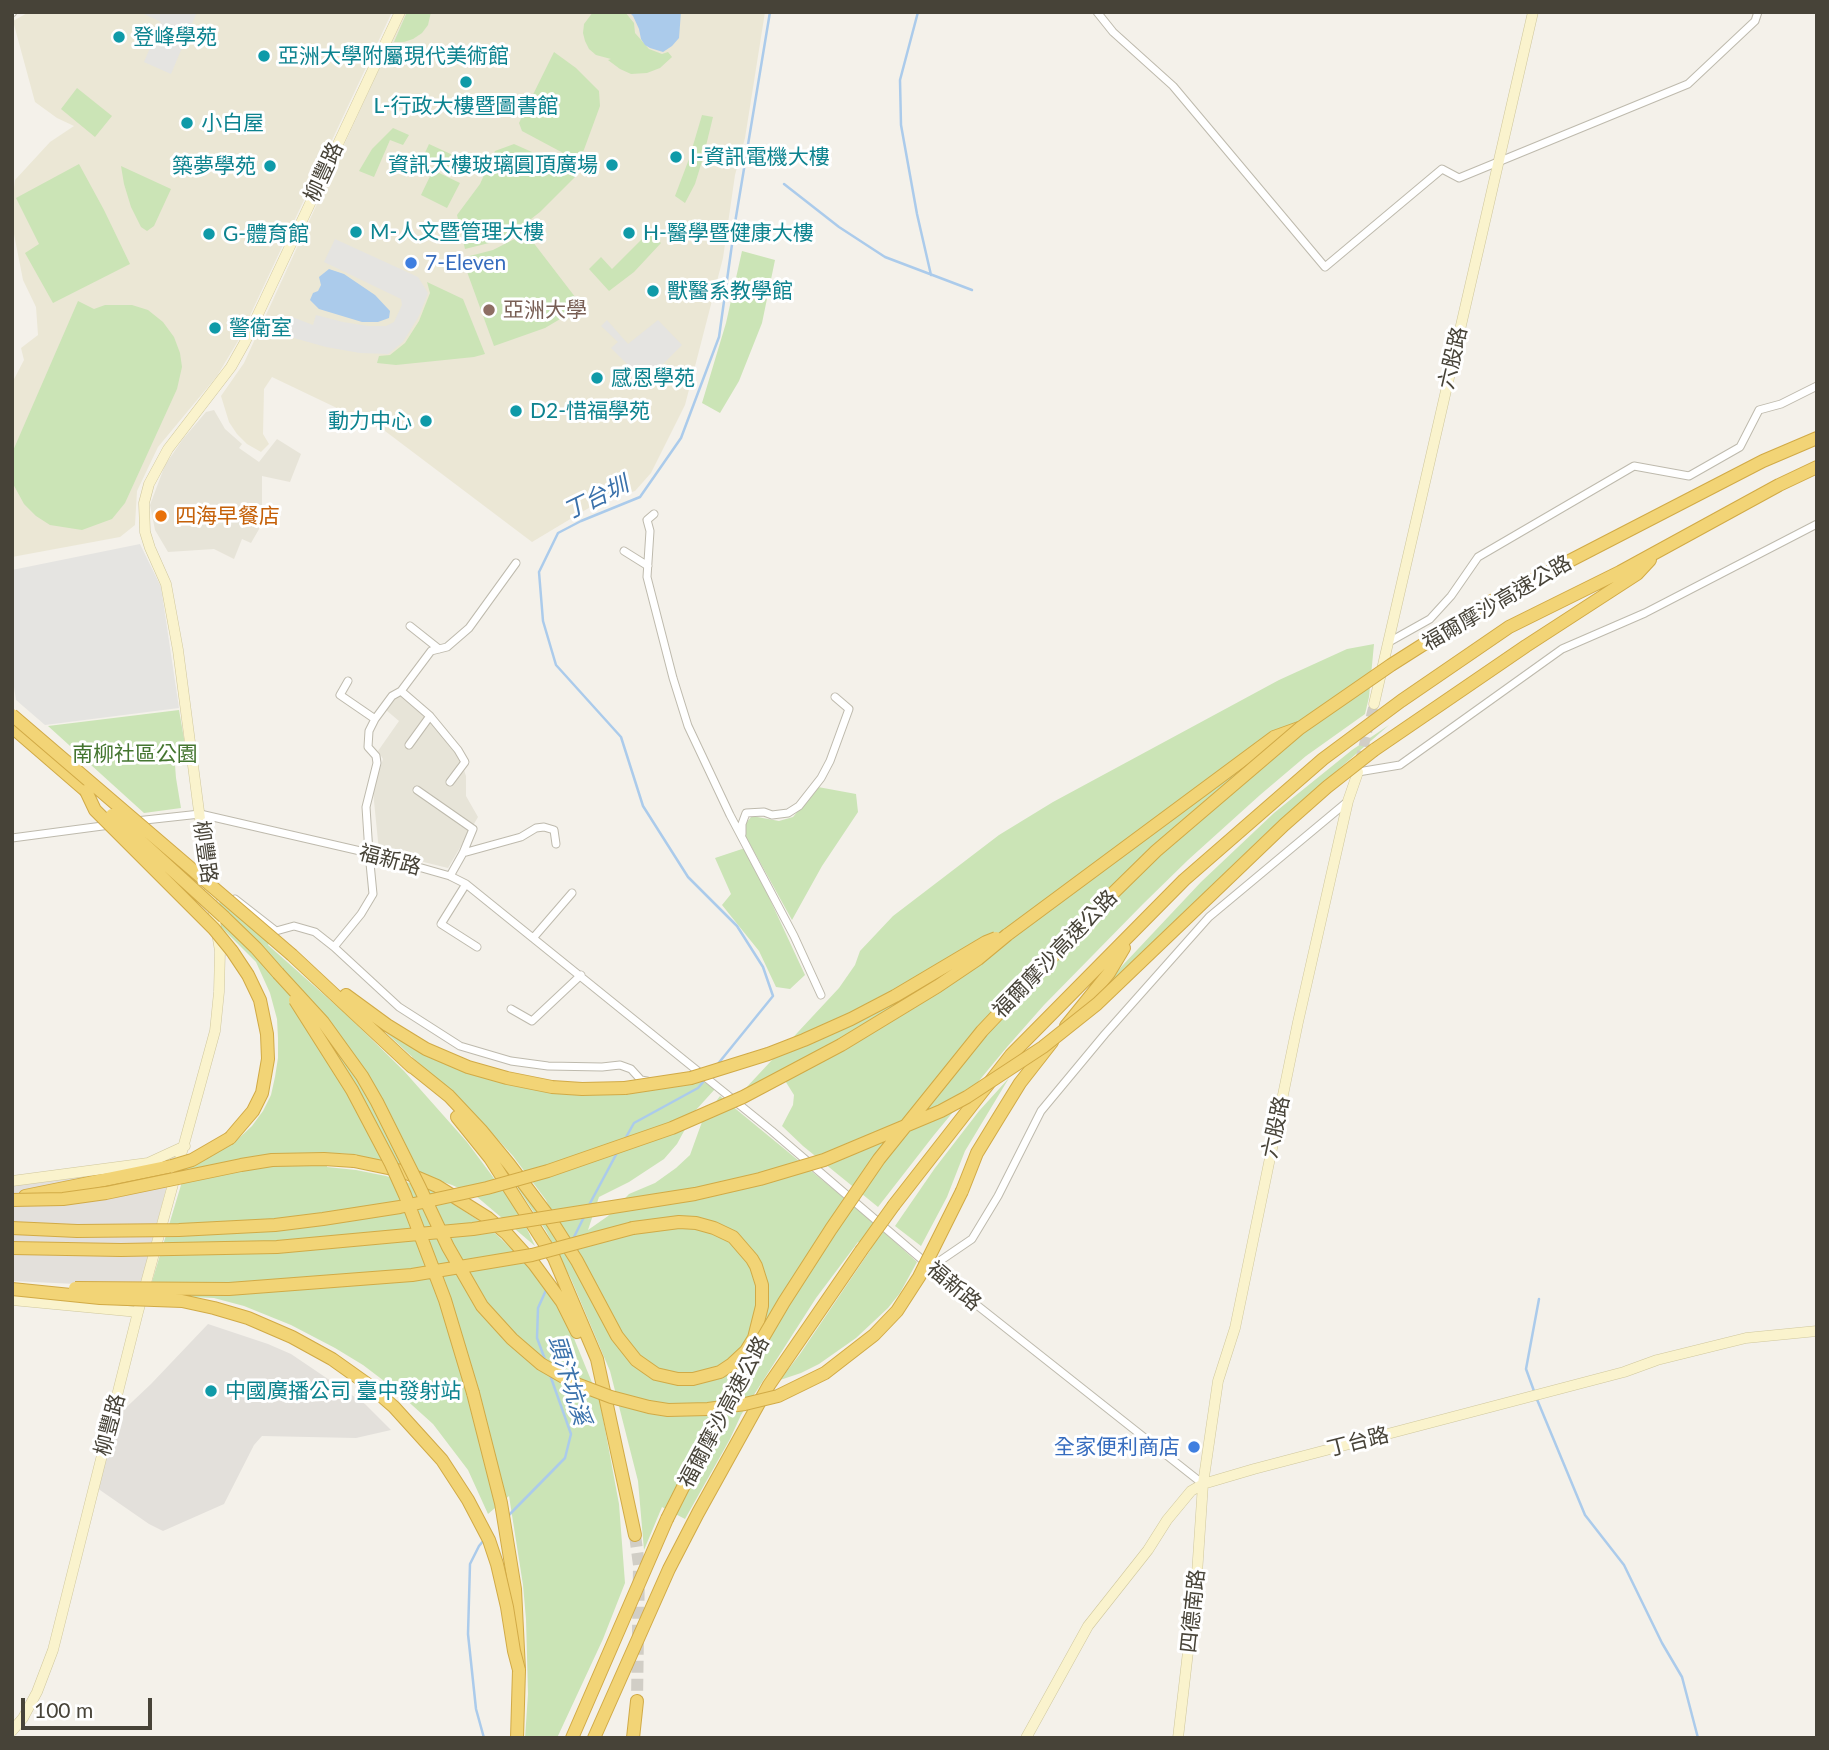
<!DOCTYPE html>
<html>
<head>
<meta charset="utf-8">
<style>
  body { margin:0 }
  #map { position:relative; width:1829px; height:1750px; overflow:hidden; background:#f4f1ea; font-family:Lato,sans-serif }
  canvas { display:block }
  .frame { position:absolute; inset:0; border:14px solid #474338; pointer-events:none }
  .scale { position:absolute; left:21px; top:1698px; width:131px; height:32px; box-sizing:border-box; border:4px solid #474338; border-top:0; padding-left:9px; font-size:21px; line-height:24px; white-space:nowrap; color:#474338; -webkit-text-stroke:5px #fff; paint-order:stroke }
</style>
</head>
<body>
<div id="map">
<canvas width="1829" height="1750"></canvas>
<div class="frame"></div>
<div class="scale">100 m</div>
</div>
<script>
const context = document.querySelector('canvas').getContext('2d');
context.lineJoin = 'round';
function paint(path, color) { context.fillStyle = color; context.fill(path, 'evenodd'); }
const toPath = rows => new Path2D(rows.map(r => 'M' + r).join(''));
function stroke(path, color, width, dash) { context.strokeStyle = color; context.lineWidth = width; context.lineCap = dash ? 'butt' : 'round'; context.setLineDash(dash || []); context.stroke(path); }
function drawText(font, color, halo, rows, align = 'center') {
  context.font = font + ' Lato,"Noto Sans TC",sans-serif'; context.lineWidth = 6; context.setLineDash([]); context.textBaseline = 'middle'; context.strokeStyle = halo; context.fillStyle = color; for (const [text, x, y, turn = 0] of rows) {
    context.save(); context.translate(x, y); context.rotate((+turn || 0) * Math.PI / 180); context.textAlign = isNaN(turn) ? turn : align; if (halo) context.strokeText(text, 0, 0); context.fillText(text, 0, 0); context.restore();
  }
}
const residential = toPath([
  [214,410,225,429,242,444,239,448,259,462,277,439,301,454,290,482,262,476,262,524,251,543,242,539,234,559,214,549,168,552,155,530,150,505,165,465,183,439,206,412],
  [399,694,454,740,466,776,466,796,478,817,448,868,379,851,373,791,383,759,378,751,399,721,386,710]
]);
const industrial = toPath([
  [175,1155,140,1287,12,1281,12,1182],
  [208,1324,268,1344,291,1354,365,1404,391,1430,356,1438,262,1436,254,1445,224,1504,163,1531,149,1524,97,1488,115,1418,151,1384]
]);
const education = toPath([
  [29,12,392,12,238,341,217,376,158,447,137,491,135,525,120,537,12,557,12,383,24,360,21,348,38,335,36,307,23,280,12,224,12,204,15,180,50,142,74,126,57,118,35,102,13,21],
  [405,12,765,12,745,138,735,175,723,258,685,405,651,473,635,491,597,503,532,542,385,431,272,377,264,389,263,434,269,444,261,452,247,444,237,434,229,422,221,396,244,363]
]);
const green = toPath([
  [407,12,431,12,428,25,422,33,413,39,404,42,394,42],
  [593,12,625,12,634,23,635,33,649,49,662,54,668,52,672,57,660,68,647,73,631,74,620,69,608,60,611,59,596,55,589,49,585,41,583,33,584,24],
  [554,52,576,68,599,91,600,106,582,155,565,154,522,131,519,123],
  [77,88,112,116,95,137,61,109],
  [702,115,713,117,703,158,695,184,685,203,675,196,689,159],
  [393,128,409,135,403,145,390,140,374,177,359,171,372,149],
  [429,144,468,162,472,156,479,154,468,176,424,155],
  [514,144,579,173,540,212,513,233,489,243,465,249,457,215,480,184,495,151],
  [79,164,104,210,130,264,53,303,25,253,39,244,16,198],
  [121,166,171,189,154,226,147,231,141,227,131,207,124,184],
  [433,170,460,183,447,208,421,195],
  [649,232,661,243,634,272,609,291,589,269,601,257,612,269],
  [526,233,582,306,545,328,494,346,462,258,493,250],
  [742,251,775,260,762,323,739,381,720,413,702,403,726,323],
  [427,282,463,299,485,354,474,357,396,365,377,363,379,356,390,355,405,343,419,321,430,293],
  [78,301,94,309,105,305,132,305,148,310,163,322,174,337,180,353,182,367,177,389,125,503,112,519,82,530,50,525,36,516,24,504,12,482,12,453],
  [1374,644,1369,697,1365,714,1306,756,1260,795,1188,860,1143,904,1044,1005,1007,1047,934,1135,878,1207,803,1146,782,1126,793,1105,794,1095,779,1071,744,1090,839,988,855,965,860,951,893,916,999,835,1053,802,1279,680,1347,649],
  [179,710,186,750,174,752,176,778,181,808,144,813,48,726],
  [1389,725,1266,833,1098,995,1122,966,1201,882,1274,813,1352,750],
  [818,787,856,794,858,812,822,866,792,920,746,837,745,824,752,816,779,821,793,817],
  [745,848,760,878,805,975,790,989,776,987,759,951,722,905,731,894,715,858],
  [219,889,275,935,268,945,348,1016,404,1071,467,1142,519,1212,535,1246,476,1196,452,1185,384,1162,351,1154,327,1153,327,1167,356,1170,386,1176,430,1189,478,1220,497,1235,535,1272,566,1319,600,1402,619,1504,625,1583,603,1639,557,1738,525,1738,528,1694,526,1619,523,1585,509,1496,488,1514,468,1470,433,1424,392,1387,363,1365,335,1348,291,1325,244,1306,214,1298,148,1295,181,1185,183,1168,237,1140,252,1126,263,1111,271,1095,275,1077,278,1058,278,1038,277,1019,270,993,256,962,220,926],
  [381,1028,418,1049,560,1094,630,1093,675,1087,699,1079,715,1089,695,1111,677,1144,664,1159,629,1182,599,1197,588,1230,608,1216,629,1194,655,1183,676,1168,690,1155,703,1119,720,1096,866,1216,917,1262,900,1293,888,1308,856,1338,819,1364,801,1373,780,1380,800,1354,871,1249,858,1242,816,1298,741,1415,730,1439,685,1519,662,1507,644,1550,638,1481,610,1371,571,1279,546,1231,508,1173,551,1229,573,1263,598,1313,546,1200,513,1156,478,1118],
  [1009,1078,965,1151,947,1197,921,1246,895,1226,935,1168,979,1111]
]);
const parking = toPath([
  [140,12,197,12,171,74,144,62,161,22],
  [335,239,418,277,428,293,419,316,403,342,388,354,360,353,326,347,283,335,292,317,313,325,316,315,343,322,369,326,386,326,394,322,402,305,401,299,324,262],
  [607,320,628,344,658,320,682,345,645,382,611,348,618,342,601,326],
  [140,544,161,587,179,708,45,725,16,700,12,674,12,570]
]);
const water = toPath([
  [629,12,681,12,679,38,672,46,663,52,650,48,645,45,641,39,639,29,633,16],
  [329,269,344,274,375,295,390,311,389,318,378,322,362,322,319,309,310,300,313,293,318,291,321,285,319,277]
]);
const stream = toPath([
  [918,12,900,80,901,125,917,214,931,275],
  [784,184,839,227,885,257,972,290],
  [717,1065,773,996,763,967,737,926,688,877,643,806,621,737,556,665,543,621,539,572,558,533,581,521,640,497,681,438,719,337,735,223,770,12],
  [625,1139,634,1123,698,1088,704,1081],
  [588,1207,618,1151],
  [573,1239,584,1217],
  [546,1362,537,1338,538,1308,547,1288],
  [1534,1391,1526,1369,1539,1299],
  [1536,1397,1585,1515,1624,1565,1662,1643,1682,1677,1698,1738],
  [508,1516,565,1458,571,1434,550,1375],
  [484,1738,476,1709,468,1634,470,1564,479,1546,484,1540]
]);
const secondaryTunnel = toPath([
  [1360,761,1374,704]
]);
const highwayTunnel = toPath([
  [635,1535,639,1565,637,1701]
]);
const street = toPath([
  [1097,12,1113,32,1173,86,1325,267,1442,169,1459,178,1688,84,1755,21,1758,12],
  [12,13,13,12],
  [654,514,647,520,650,531,647,577,673,678,688,726,730,815,794,936,821,995],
  [624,551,648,566],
  [410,626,439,649],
  [1389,642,1430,619,1451,596,1478,557,1634,466,1689,476,1740,447,1759,410,1781,404,1817,386],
  [348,681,340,695,375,719],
  [401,691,430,716,458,750,465,762,450,782],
  [409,745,430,716],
  [1358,772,1400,765,1562,649,1645,613,1817,524],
  [417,790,473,829,463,853,450,876],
  [136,821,200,814,369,853,450,876,466,884,772,1131,954,1287,1203,1484],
  [742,834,742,824,746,813,764,812,772,815,788,813,799,806,821,778,830,761,849,709,835,697],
  [12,838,110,825],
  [463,853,521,837,536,828,544,827,554,830,556,844],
  [466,884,441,924,477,947],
  [235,899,276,931,294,926,315,932,334,947,361,914,373,894,369,853,366,807,377,763,376,756,368,747,369,731,375,719,392,696,401,691,431,651,447,647,469,628,516,563],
  [534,937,572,893],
  [334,947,399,1007,460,1046,511,1061,548,1066,602,1067,620,1065,631,1069,641,1080,647,1081],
  [511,1009,532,1021,581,975],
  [931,1267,972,1239,998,1196,1041,1111,1105,1034,1209,917,1347,802]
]);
const secondary = toPath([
  [1374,704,1533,12],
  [12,1181,148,1163,185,1146],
  [12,1300,138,1312],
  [12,1731,23,1718,37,1692,53,1650,138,1312,215,1031,219,992,220,951,207,873,178,650,166,584,150,548,145,532,144,503,149,484,168,449,231,367,245,342,400,12],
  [1026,1738,1088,1626,1148,1550,1167,1520,1191,1491,1203,1484,1254,1469,1624,1372,1657,1360,1746,1338,1817,1331],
  [1178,1738,1197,1574,1203,1484,1218,1381,1235,1328,1298,1022,1348,801,1358,772]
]);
const highway = toPath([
  [1490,602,1763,461,1817,438],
  [12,727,86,791],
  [1374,750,1526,646,1637,574,1650,560],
  [224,917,256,948,278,973],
  [1007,935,1274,737,1299,728],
  [292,955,412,1067],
  [346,995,387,1025,426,1049,468,1067,507,1078,552,1087,582,1089,625,1088],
  [1066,1026,1109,973,1124,948],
  [408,1063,449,1096,481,1130,509,1164,549,1217,577,1261,617,1336,636,1360,656,1374,678,1379,693,1379,720,1372,732,1364,746,1351,754,1338,762,1306,762,1285,756,1266,752,1259,733,1237,714,1228,696,1223,679,1222,633,1228],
  [457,1117,490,1158,554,1258,560,1272,597,1359,635,1535],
  [230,1138,253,1111,262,1093,268,1059,267,1034,260,1000,248,975,232,951],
  [354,1161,402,1171,437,1186,488,1218,507,1234,534,1264,562,1302,577,1332],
  [962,1191,977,1153,999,1117,1020,1083,1052,1042],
  [25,1196,172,1166],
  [894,1205,1011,1055,1184,880,1323,759,1401,701,1509,627,1620,572,1779,485,1817,467],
  [473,1393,501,1503,515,1589,519,1670,517,1738],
  [572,1738,667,1519],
  [594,1738,669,1569,698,1513,769,1385,861,1251],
  [633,1738,637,1701]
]);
const highwayBridge = toPath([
  [12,715,292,955],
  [86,791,95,810,214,929,232,951],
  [112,815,224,917],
  [278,973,323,1022,362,1076,377,1102,419,1186,448,1247,482,1306,512,1339,541,1364,574,1383,611,1397,649,1407,668,1410,708,1409,745,1404,778,1396,825,1373,874,1335,897,1311,919,1277,962,1191],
  [295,1000,352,1090,391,1164,405,1195,445,1300,473,1393],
  [625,1088,691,1078,768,1054,804,1040,851,1019,895,996,986,942,996,938],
  [172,1166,192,1160,230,1138],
  [12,1200,63,1199,106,1193,241,1165,272,1160,324,1159,354,1161],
  [12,1228,77,1231,179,1230,275,1225,323,1219,400,1207,487,1188,548,1171,672,1128,743,1097,841,1045,938,986,978,959,1007,935],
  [12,1248,121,1250,277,1247,473,1229,695,1194,760,1179,824,1160,941,1111,967,1097,1043,1047,1097,1004,1284,825,1327,787,1374,750],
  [861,1251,894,1205],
  [75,1288,229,1289,412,1275,532,1255,633,1228],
  [12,1289,100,1298,182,1301,214,1308,248,1318,292,1337,332,1359,370,1386,394,1407,442,1460,468,1500,489,1540,497,1564,507,1607,514,1651,519,1670],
  [667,1519,730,1394,784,1302,831,1229,879,1159,982,1031,1107,899,1156,851,1300,728,1391,665,1490,602]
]);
const markers = [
  [119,37,7,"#0f9aa8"],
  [264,56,7,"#0f9aa8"],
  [466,82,7,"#0f9aa8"],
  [187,123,7,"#0f9aa8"],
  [676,157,7,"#0f9aa8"],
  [612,165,7,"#0f9aa8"],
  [270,166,7,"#0f9aa8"],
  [356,232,7,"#0f9aa8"],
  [629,233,7,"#0f9aa8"],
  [209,234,7,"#0f9aa8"],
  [411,263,7,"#3f7fe0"],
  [653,291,7,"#0f9aa8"],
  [489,310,7,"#8d6e63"],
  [215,328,7,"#0f9aa8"],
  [597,378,7,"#0f9aa8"],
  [516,411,7,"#0f9aa8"],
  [426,421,7,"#0f9aa8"],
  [161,516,7,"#e8710a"],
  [211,1391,7,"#0f9aa8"],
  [1194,1447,7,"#3f7fe0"]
];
const cultureNames = [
  ["登峰學苑",133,37],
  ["亞洲大學附屬現代美術館",278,56],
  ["L-行政大樓暨圖書館",466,106,"center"],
  ["小白屋",201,123],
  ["I-資訊電機大樓",690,157],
  ["資訊大樓玻璃圓頂廣場",598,165,"right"],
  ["築夢學苑",256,166,"right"],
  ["M-人文暨管理大樓",370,232],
  ["H-醫學暨健康大樓",643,233],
  ["G-體育館",223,234],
  ["獸醫系教學館",667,291],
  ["警衛室",229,328],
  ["感恩學苑",611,378],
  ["D2-惜福學苑",530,411],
  ["動力中心",412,421,"right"],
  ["中國廣播公司 臺中發射站",225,1391]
];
const streetNames = [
  ["柳豐路",324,172,-65],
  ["六股路",1453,358,-77],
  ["福爾摩沙高速公路",1497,603,-30],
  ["柳豐路",205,852,82],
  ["福新路",390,860,15],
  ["福爾摩沙高速公路",1055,954,-46],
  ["六股路",1276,1127,-78],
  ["福新路",954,1286,40],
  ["福爾摩沙高速公路",724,1412,-62],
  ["柳豐路",110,1425,-75],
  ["丁台路",1358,1442,-14],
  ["四德南路",1193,1611,-84]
];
const shopNames = [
  ["7-Eleven",425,263],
  ["全家便利商店",1180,1447,"right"]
];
const educationNames = [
  ["亞洲大學",503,310]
];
const foodNames = [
  ["四海早餐店",175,516]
];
const parkNames = [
  ["南柳社區公園",135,754]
];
const waterNames = [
  ["丁台圳",596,498,-26],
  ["頭汴坑溪",569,1380,73]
];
paint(residential, '#e7e4d8');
paint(industrial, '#e3e0db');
paint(education, '#ebe7d5');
paint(green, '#cbe4b6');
paint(parking, '#e5e4e1');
paint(water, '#abcbeb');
stroke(stream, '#abcbeb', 2.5);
stroke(secondaryTunnel, '#d1cec6', 10, [10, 5]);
stroke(highwayTunnel, '#d1cec6', 12, [12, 6]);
stroke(street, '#bebaad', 9);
stroke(secondary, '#cfc79d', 11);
stroke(highway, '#d1aa46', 14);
stroke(street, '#fff', 7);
stroke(secondary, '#faf3cd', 10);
stroke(highway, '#f2d476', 12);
stroke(highwayBridge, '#d1aa46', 14, []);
stroke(highwayBridge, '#f2d476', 12);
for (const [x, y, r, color] of markers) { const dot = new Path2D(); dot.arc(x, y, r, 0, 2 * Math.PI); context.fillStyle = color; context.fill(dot); stroke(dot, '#fff', 2.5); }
drawText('21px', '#0d838f', '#fff', cultureNames, 'left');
drawText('21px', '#474338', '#fff', streetNames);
drawText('21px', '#366cbe', '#fff', shopNames, 'left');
drawText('21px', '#785e54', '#fff', educationNames, 'left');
drawText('21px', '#c56008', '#fff', foodNames, 'left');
drawText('21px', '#447530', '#fff', parkNames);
drawText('italic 23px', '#3a71ab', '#fff', waterNames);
</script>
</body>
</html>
